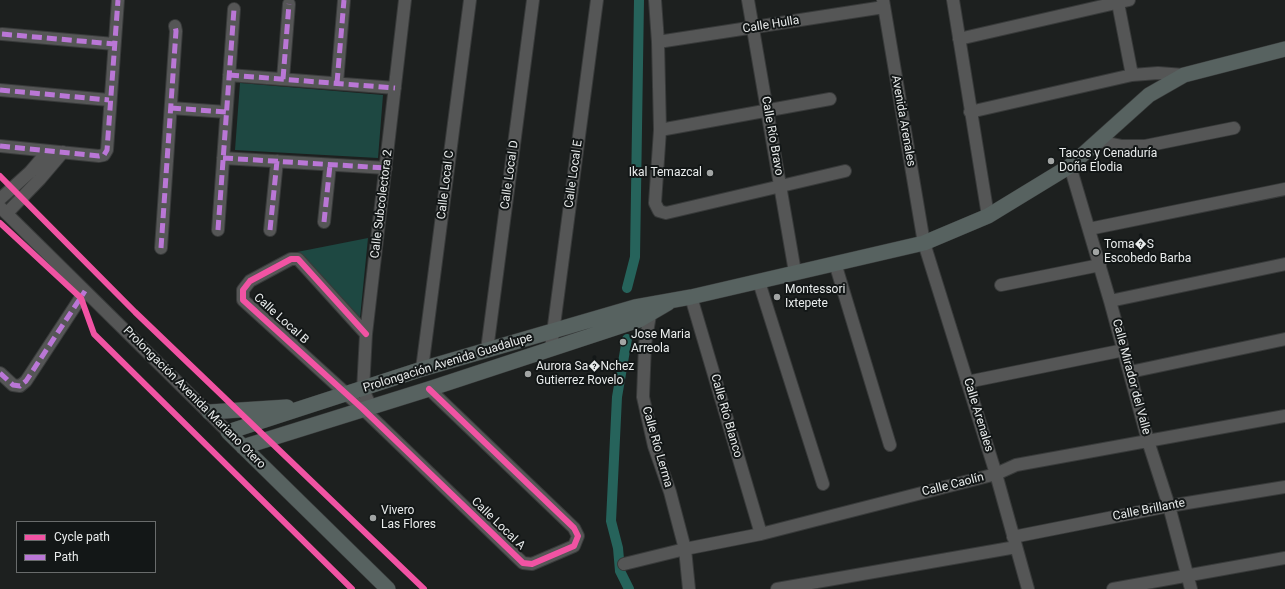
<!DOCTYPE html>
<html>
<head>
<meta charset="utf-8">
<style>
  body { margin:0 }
  #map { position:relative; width:1285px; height:589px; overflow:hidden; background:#1d201f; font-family:Roboto,sans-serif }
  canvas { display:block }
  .legend { position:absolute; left:16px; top:521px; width:140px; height:52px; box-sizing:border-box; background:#131717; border:1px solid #696c6c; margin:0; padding:5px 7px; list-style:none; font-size:12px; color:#e9ecec }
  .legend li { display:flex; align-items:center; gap:8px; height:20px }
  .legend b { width:20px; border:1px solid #696c6c }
</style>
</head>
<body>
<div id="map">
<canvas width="1285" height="589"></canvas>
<ul class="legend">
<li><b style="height:5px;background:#f153a3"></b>Cycle path</li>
<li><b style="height:5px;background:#ba77d6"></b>Path</li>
</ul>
</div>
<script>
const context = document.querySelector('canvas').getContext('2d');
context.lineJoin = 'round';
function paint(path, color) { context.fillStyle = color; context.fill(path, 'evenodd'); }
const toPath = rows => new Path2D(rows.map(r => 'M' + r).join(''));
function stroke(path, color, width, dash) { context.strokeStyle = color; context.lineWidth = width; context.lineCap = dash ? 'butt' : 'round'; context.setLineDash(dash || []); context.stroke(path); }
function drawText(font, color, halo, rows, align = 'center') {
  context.font = font + ' Roboto,sans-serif'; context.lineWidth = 4; context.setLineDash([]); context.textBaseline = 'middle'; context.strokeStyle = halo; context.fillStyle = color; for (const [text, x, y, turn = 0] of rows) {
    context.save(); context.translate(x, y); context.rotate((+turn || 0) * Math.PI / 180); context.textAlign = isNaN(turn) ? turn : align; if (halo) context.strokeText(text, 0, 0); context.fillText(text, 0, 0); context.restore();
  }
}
const green = toPath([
  [240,83,383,95,378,158,235,150],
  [368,238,360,318,297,252]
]);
const canal = toPath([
  [627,288,635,257,639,0],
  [627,339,617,397,611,521,618,548,620,571,629,589]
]);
const minor = toPath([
  [655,0,658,42,660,130,655,203,659,211,666,213,845,171],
  [748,0,795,272],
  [883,0,924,243,996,474,1028,589],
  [953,0,988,216],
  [1118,3,1132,75],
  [2,34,114,44],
  [959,39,1129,0],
  [658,42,884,7],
  [229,75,395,88],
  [283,79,289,4],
  [337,83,344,0],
  [0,90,109,100],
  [171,108,226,112],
  [970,112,1132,75,1158,73,1184,75],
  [660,130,830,99],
  [1098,141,1122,146,1145,146,1234,128],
  [0,146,99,156,104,155,107,150,118,0],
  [223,158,386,168],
  [1070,166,1110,301,1148,441,1169,506,1191,589],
  [0,199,30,172,48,151],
  [0,207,228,432],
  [7,213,40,179,63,152],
  [324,222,330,165],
  [1089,229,1285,189],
  [218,230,234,9],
  [270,230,277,161],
  [161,248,176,31,175,26],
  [835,263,890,445],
  [759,282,823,484],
  [1001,285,1100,265],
  [691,297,761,534],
  [1110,301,1285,264],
  [648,307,650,315,645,344,643,397,654,446,670,492,685,549,689,589],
  [366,334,298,259,291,259,250,281,243,290,243,300,363,409,523,563,532,564,574,546,578,536,574,528,429,389],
  [551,348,597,0],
  [487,350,533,0],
  [422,369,470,0],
  [1130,372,1285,339],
  [0,373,13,385,20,386,26,381,85,291],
  [967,382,1124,350],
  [371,407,363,390,366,334,405,0],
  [1013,537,1169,506,1285,487],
  [624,564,685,549,761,534,996,474,1016,465,1285,416],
  [777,589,1016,547],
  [1113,589,1285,558]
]);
const major = toPath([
  [209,412,287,407],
  [243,447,429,389,639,320,668,303],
  [388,589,228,432,422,369,635,307,691,297,924,243,988,216,1070,166,1149,95,1184,75,1285,49]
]);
const quiet = toPath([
  [2,34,114,44],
  [229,75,395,88],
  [283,79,289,4],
  [337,83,344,0],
  [0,90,109,100],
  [171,108,226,112],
  [0,146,99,156,104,155,107,150,118,0],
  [223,158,386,168],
  [324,222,330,165],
  [218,230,234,9],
  [270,230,277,161],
  [161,248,176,31,175,26],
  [0,373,13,385,20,386,26,381,85,291]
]);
const cycleway = toPath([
  [0,176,135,312,424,589],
  [0,223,81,298,94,334,352,589],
  [366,334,298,259,291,259,250,281,243,290,243,300,363,409,523,563,532,564,574,546,578,536,574,528,429,389]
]);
const markers = [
  [1051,161,4,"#a2a5a4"],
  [710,173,4,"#a2a5a4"],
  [1096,252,4,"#a2a5a4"],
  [777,297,4,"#a2a5a4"],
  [623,342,4,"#a2a5a4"],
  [528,374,4,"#a2a5a4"],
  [373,518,4,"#a2a5a4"]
];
const streetNames = [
  ["Calle Hulla",771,25,-9],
  ["Avenida Arenales",903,121,80],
  ["Calle Río Bravo",772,136,80],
  ["Calle Local E",574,174,-82],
  ["Calle Local D",510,175,-82],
  ["Calle Local C",446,185,-83],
  ["Calle Subcolectora 2",382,204,-83],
  ["Calle Local B",281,319,42],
  ["Prolongación Avenida Guadalupe",448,363,-17],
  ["Calle Mirador del Valle",1131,377,75],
  ["Prolongación Avenida Mariano Otero",194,398,45],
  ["Calle Arenales",978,415,73],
  ["Calle Río Blanco",726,416,74],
  ["Calle Río Lerma",657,447,74],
  ["Calle Caolín",953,485,-14],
  ["Calle Brillante",1149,510,-11],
  ["Calle Local A",498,524,44]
];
const poiNames = [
  ["Tacos y Cenaduría",1059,154],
  ["Doña Elodia",1059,168],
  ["Ikal Temazcal",702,173,"right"],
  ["Toma�S",1104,245],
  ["Escobedo Barba",1104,259],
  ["Montessori",785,290],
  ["Ixtepete",785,304],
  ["Jose Maria",631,335],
  ["Arreola",631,349],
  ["Aurora Sa�Nchez",536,367],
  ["Gutierrez Rovelo",536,381],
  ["Vivero",381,511],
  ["Las Flores",381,525]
];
paint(green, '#1e4842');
stroke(canal, '#26635b', 10);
stroke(minor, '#383a3a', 14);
stroke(major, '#383a3a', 16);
stroke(minor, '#555656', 12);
stroke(major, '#576260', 15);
stroke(quiet, '#ba77d6', 5, [10, 5]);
stroke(cycleway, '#f153a3', 6);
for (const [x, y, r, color] of markers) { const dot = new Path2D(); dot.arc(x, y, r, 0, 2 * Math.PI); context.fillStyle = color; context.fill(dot); stroke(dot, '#131717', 1.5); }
drawText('12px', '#e9ecec', '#131717', streetNames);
drawText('12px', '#e9ecec', '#131717', poiNames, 'left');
</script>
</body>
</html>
